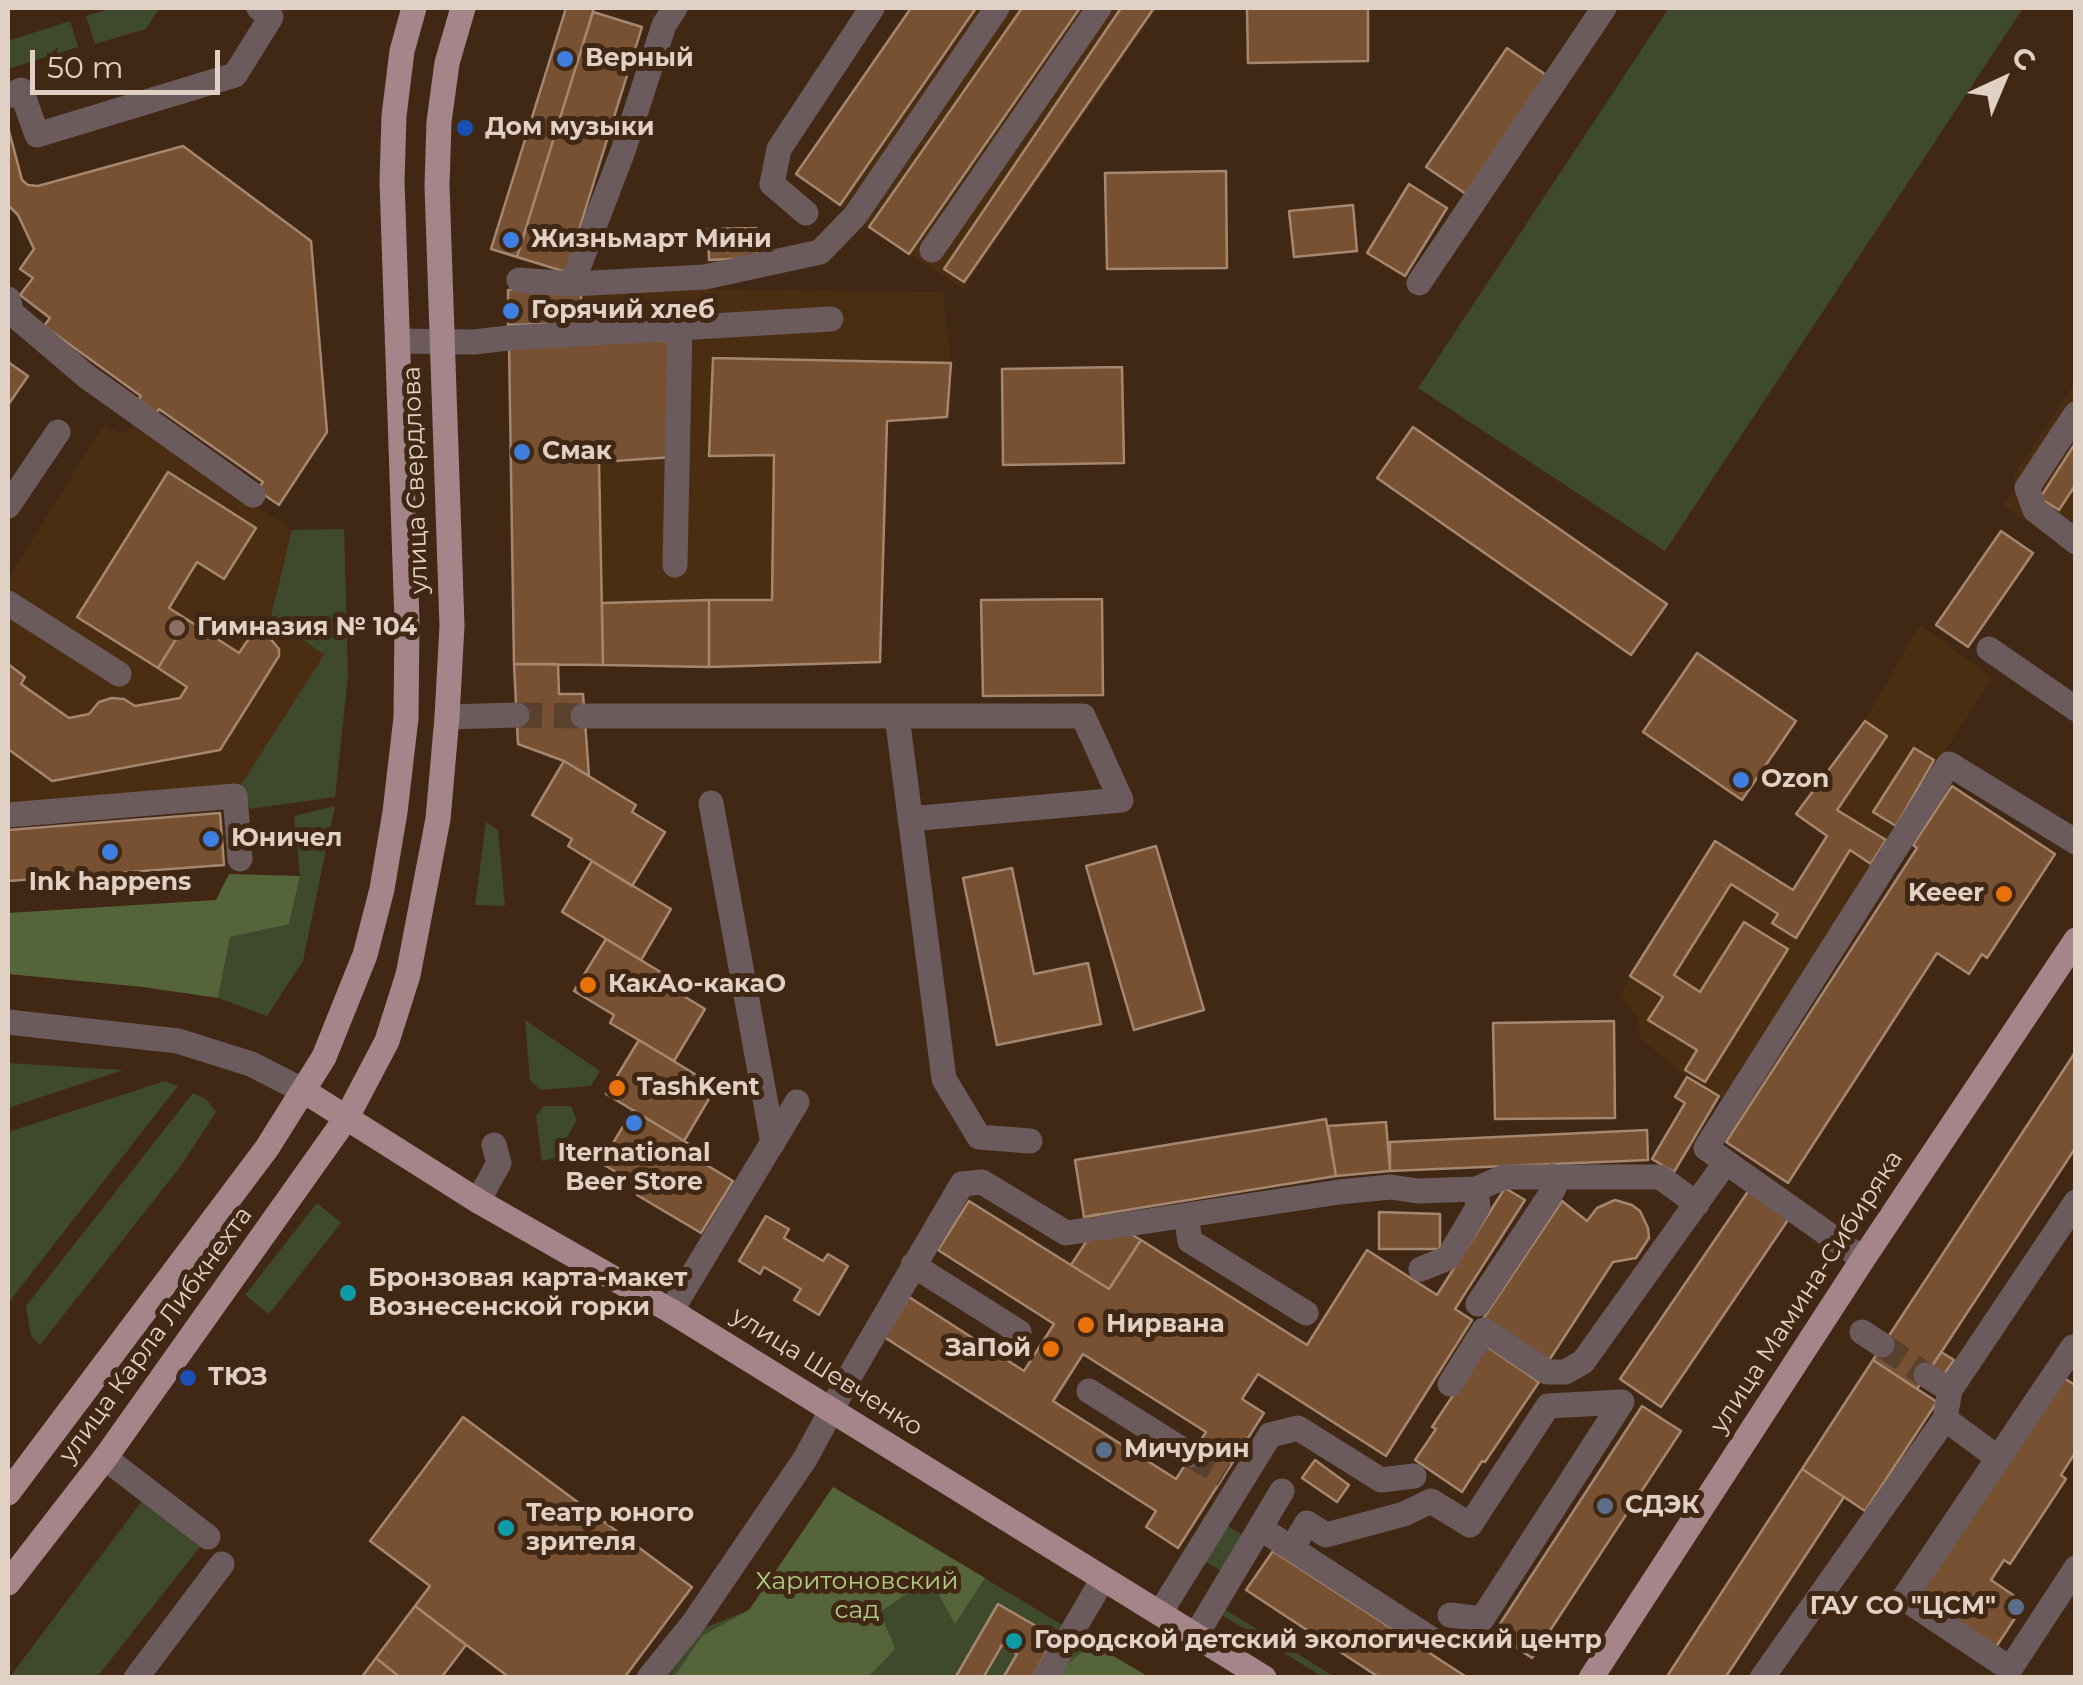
<!DOCTYPE html>
<html>
<head>
<meta charset="utf-8">
<style>
  body { margin:0 }
  #map { position:relative; width:2083px; height:1685px; overflow:hidden; background:#412814; font-family:Montserrat,sans-serif }
  canvas { display:block }
  .frame { position:absolute; inset:0; border:10px solid #e1d0c4; pointer-events:none }
  .north { position:absolute; left:1953px; top:30px; width:100px; height:100px; -webkit-text-stroke:8px #412814; paint-order:stroke; rotate:44deg; font-size:28px; font-weight:700; line-height:40px; text-align:center; color:#e1d0c4 }
  .north::after { content:''; display:block; margin:auto; width:35px; height:45px; background:#e1d0c4; clip-path:polygon(50% 0,100% 100%,50% 72%,0 100%) }
  .scale { position:absolute; left:30px; top:50px; width:190px; height:45px; box-sizing:border-box; border:5px solid #e1d0c4; border-top:0; padding-left:12px; font-size:30px; line-height:35px; white-space:nowrap; color:#e1d0c4; -webkit-text-stroke:8px #412814; paint-order:stroke }
</style>
</head>
<body>
<div id="map">
<canvas width="2083" height="1685"></canvas>
<div class="frame"></div>
<div class="north">С</div>
<div class="scale">50 m</div>
</div>
<script>
const context = document.querySelector('canvas').getContext('2d');
context.lineJoin = 'round';
function paint(path, color) { context.fillStyle = color; context.fill(path, 'evenodd'); }
const toPath = rows => new Path2D(rows.map(r => 'M' + r).join(''));
function stroke(path, color, width, dash) { context.strokeStyle = color; context.lineWidth = width; context.lineCap = dash ? 'butt' : 'round'; context.setLineDash(dash || []); context.stroke(path); }
function drawText(font, color, halo, rows, align = 'center') {
  context.font = font + ' Montserrat,sans-serif'; context.lineWidth = 10; context.setLineDash([]); context.textBaseline = 'middle'; context.strokeStyle = halo; context.fillStyle = color; for (const [text, x, y, turn = 0] of rows) {
    context.save(); context.translate(x, y); context.rotate((+turn || 0) * Math.PI / 180); context.textAlign = isNaN(turn) ? turn : align; if (halo) context.strokeText(text, 0, 0); context.fillText(text, 0, 0); context.restore();
  }
}
const built = toPath([
  [976,8,1158,8,963,289,909,254,840,205],
  [581,288,943,292,951,363,947,417,887,421,830,663,709,667,514,664,508,290],
  [2075,383,2075,527,2060,517,2048,537,2003,505,2014,490,2014,475],
  [104,424,121,434,134,425,140,428,292,530,344,529,348,677,241,785,8,805,8,579],
  [1920,624,1992,678,1723,1099,1687,1077,1641,1039,1637,1018,1620,995,1715,841,1793,890,1827,836,1796,814,1865,721]
]);
const green = toPath([
  [113,8,159,8,146,29,95,44,86,16],
  [1669,8,2023,8,1665,551,1418,388],
  [70,21,78,47,8,69,8,41],
  [344,529,348,677,335,797,250,809,241,785,324,655,271,616,292,530],
  [335,806,303,961,267,1016,218,998,230,937,289,923,300,876,294,816],
  [486,822,498,830,505,906,475,905],
  [525,1020,600,1071,591,1086,540,1090,530,1080],
  [8,1063,123,1070,8,1108],
  [165,1081,178,1086,8,1303,8,1132],
  [193,1093,206,1099,216,1112,180,1167,40,1345,31,1336,26,1306],
  [544,1106,571,1106,577,1120,555,1158,542,1161,536,1116],
  [317,1203,341,1223,269,1314,245,1295],
  [833,1487,1149,1677,665,1678,699,1630,749,1610],
  [142,1501,200,1547,97,1677,9,1678],
  [1226,1525,1244,1536,1223,1572,1204,1561],
  [1221,1607,1335,1677,1323,1677,1217,1612]
]);
const forest = toPath([
  [229,874,300,876,289,924,230,937,218,998,143,987,8,974,8,913,216,900],
  [833,1487,985,1578,955,1624,930,1578,880,1612,895,1649,868,1677,674,1677,702,1636,749,1610],
  [1092,1644,1149,1677,1055,1678,1060,1670]
]);
const building = toPath([
  [566,8,594,8,517,257,491,249,566,8],
  [911,8,976,8,840,205,796,174,911,8],
  [1022,8,1080,8,909,254,869,227,1022,8],
  [1121,8,1154,8,964,282,944,269,1121,8],
  [1247,8,1368,8,1368,61,1248,63,1247,8],
  [593,12,642,27,566,272,517,257,593,12],
  [1507,48,1546,75,1466,194,1426,167,1507,48],
  [8,127,22,180,28,185,38,186,183,146,311,241,327,432,279,505,257,490,263,482,159,409,155,415,137,402,141,396,44,326,50,318,20,295,33,278,20,269,34,249,18,215,8,205,8,127],
  [1226,171,1227,268,1107,269,1105,173,1226,171],
  [1409,184,1447,208,1405,276,1367,253,1409,184],
  [1353,205,1357,251,1294,257,1289,211,1353,205],
  [756,228,757,258,709,260,708,229,756,228],
  [581,288,581,323,508,325,508,290,581,288],
  [673,340,674,457,599,462,603,665,514,664,509,344,673,340],
  [713,358,951,363,947,417,887,421,880,662,709,667,709,600,772,600,774,455,709,456,713,358],
  [8,362,28,376,8,405,8,362],
  [1122,367,1124,463,1003,465,1002,369,1122,367],
  [1413,427,1667,604,1631,655,1377,478,1413,427],
  [2076,442,2076,484,2059,510,2040,498,2076,442],
  [168,472,256,528,224,579,197,562,169,608,188,620,158,668,77,617,168,472],
  [2001,531,2033,553,1968,647,1936,625,2001,531],
  [1102,599,1103,695,983,696,981,600,1102,599],
  [709,600,709,667,603,665,602,603,709,600],
  [188,620,239,653,250,637,254,634,269,637,279,649,279,656,220,750,52,781,8,749,8,664,25,677,21,684,69,718,89,714,99,702,112,698,124,699,135,706,180,698,187,687,158,668,188,620],
  [1697,653,1796,721,1742,800,1643,732,1697,653],
  [514,664,558,664,559,694,583,694,589,776,564,761,518,744,514,664],
  [1865,721,1887,736,1837,810,1886,840,1871,864,1850,850,1796,938,1772,923,1778,914,1731,884,1674,975,1700,992,1744,922,1788,949,1705,1082,1685,1070,1697,1050,1648,1020,1663,997,1630,976,1715,841,1793,890,1827,836,1796,814,1865,721],
  [1914,748,1934,760,1896,826,1873,812,1914,748],
  [564,761,636,805,632,812,665,832,632,886,568,846,572,839,532,815,564,761],
  [1952,786,2055,854,1987,958,1982,954,1969,974,1937,953,1788,1183,1726,1142,1917,848,1913,845,1952,786],
  [220,813,224,865,8,881,8,830,220,813],
  [1156,846,1204,1010,1134,1030,1086,866,1156,846],
  [592,861,671,909,641,960,562,912,592,861],
  [1012,868,1034,974,1088,963,1101,1024,997,1045,963,878,1012,868],
  [606,939,677,982,672,989,705,1009,674,1061,610,1023,614,1015,574,991,606,939],
  [1614,1021,1615,1118,1495,1119,1493,1023,1614,1021],
  [639,1040,716,1087,684,1141,606,1094,639,1040],
  [2076,1051,2076,1147,1917,1389,1873,1360,2076,1051],
  [1687,1077,1719,1096,1674,1172,1652,1159,1685,1103,1675,1097,1687,1077],
  [633,1110,704,1153,700,1161,733,1181,701,1233,637,1195,641,1187,601,1163,633,1110],
  [1326,1119,1336,1176,1084,1217,1075,1160,1326,1119],
  [1386,1122,1390,1171,1336,1176,1328,1126,1386,1122],
  [1647,1130,1648,1160,1390,1171,1390,1142,1647,1130],
  [1505,1188,1525,1200,1455,1309,1472,1320,1386,1456,1258,1374,1242,1399,1264,1413,1178,1548,1146,1527,1156,1511,884,1337,909,1297,1024,1371,1054,1324,938,1250,969,1201,1109,1289,1141,1240,1307,1345,1367,1250,1437,1295,1505,1188],
  [1083,1354,1206,1432,1176,1479,1053,1401,1083,1354],
  [1749,1190,1790,1217,1661,1407,1620,1379,1749,1190],
  [1615,1200,1632,1205,1640,1211,1648,1228,1649,1238,1636,1258,1613,1262,1548,1362,1483,1319,1562,1201,1587,1221,1597,1208,1615,1200],
  [1379,1212,1440,1214,1440,1249,1379,1249,1379,1212],
  [1099,1214,1103,1234,1124,1230,1141,1240,1109,1289,1071,1265,1088,1239,1084,1217,1099,1214],
  [766,1216,789,1229,784,1238,823,1261,828,1254,848,1266,819,1315,794,1300,801,1289,764,1267,760,1274,739,1261,766,1216],
  [1486,1346,1539,1382,1485,1462,1482,1461,1462,1492,1415,1460,1436,1429,1432,1427,1486,1346],
  [1941,1352,1954,1360,1940,1380,1928,1372,1941,1352],
  [1873,1360,1937,1402,1865,1511,1802,1469,1873,1360],
  [2060,1375,2076,1386,2076,1458,2073,1456,2061,1475,2066,1479,2010,1564,2004,1560,1991,1580,2025,1603,1994,1650,1914,1596,2060,1375],
  [1642,1406,1681,1431,1532,1658,1494,1633,1642,1406],
  [463,1417,692,1587,624,1678,510,1678,415,1606,430,1586,370,1541,463,1417],
  [1315,1460,1349,1485,1337,1502,1302,1478,1315,1460],
  [1802,1469,1844,1497,1725,1678,1666,1678,1802,1469],
  [1273,1551,1468,1678,1380,1678,1246,1590,1273,1551],
  [998,1604,1055,1637,1032,1678,1003,1678,1017,1654,1002,1645,983,1678,955,1678,998,1604],
  [415,1606,466,1645,441,1678,401,1678,376,1658,415,1606],
  [376,1658,401,1678,361,1678,376,1658]
]);
const minorTunnel = toPath([
  [517,715,583,716],
  [1882,1345,1926,1375],
  [1191,1455,1224,1475]
]);
const minor = toPath([
  [8,96,21,90,37,135,235,75,271,17,259,8],
  [806,213,772,184,779,149,872,8],
  [932,250,1099,8],
  [519,280,572,284,705,277,820,252,855,216,997,8],
  [1419,283,1604,8],
  [572,284,623,151,664,25,675,8],
  [8,299,12,313,86,376,253,495],
  [397,341,474,342,508,338,831,319],
  [2076,414,2027,488,2035,510,2076,542],
  [8,506,58,432],
  [675,565,680,326],
  [8,603,119,674],
  [1989,649,2076,709],
  [583,716,1083,716,1121,800,910,819],
  [897,716,944,1079,979,1137,1030,1141],
  [447,717,517,715],
  [711,803,773,1143],
  [8,815,235,796,240,859],
  [8,1022,178,1041,251,1064,304,1091],
  [478,1201,499,1163,494,1145],
  [1186,1216,1190,1241,1306,1313],
  [1102,1228,1339,1192,1391,1187,1417,1191,1476,1189,1504,1177,1660,1177,1697,1204],
  [1863,1259,1706,1148,1949,764,2076,842],
  [913,1265,1019,1332],
  [1421,1269,1448,1258,1478,1207,1476,1189],
  [1478,1304,1549,1197,1554,1188,1552,1176],
  [671,1311,797,1102],
  [1862,1332,1882,1345],
  [2076,1349,2073,1347,1904,1598,2010,1669,2076,1568],
  [1926,1375,1950,1390],
  [1450,1384,1484,1330,1547,1372,1565,1372,1583,1362,1726,1162],
  [1089,1391,1191,1455],
  [1945,1419,1998,1458],
  [105,1458,208,1537],
  [1260,1528,1431,1639],
  [1292,1548,1307,1523,1326,1535,1404,1514,1431,1501,1470,1525,1548,1406,1622,1402,1482,1619,1450,1615],
  [1160,1613,1270,1435,1298,1428,1381,1480,1414,1476],
  [1196,1635,1282,1491],
  [136,1678,222,1564],
  [649,1678,692,1625,805,1459,852,1372,962,1184,982,1182,1066,1233,1086,1230],
  [1045,1678,1103,1579],
  [1762,1678,1945,1419,1950,1390,2076,1202]
]);
const major = toPath([
  [304,1091,478,1201,671,1311,1264,1678],
  [8,1493,267,1148,324,1057,365,955,382,889,395,812,406,718,407,622,392,181,394,116,402,51,414,8],
  [8,1583,105,1458,347,1117,387,1041,408,975,438,819,447,717,452,626,437,186,439,122,447,63,463,8],
  [1591,1678,1863,1259,2076,940]
]);
const markers = [
  [565,59,10,"#3f7fe0"],
  [465,128,10,"#1a4fb4"],
  [511,240,10,"#3f7fe0"],
  [511,311,10,"#3f7fe0"],
  [522,452,10,"#3f7fe0"],
  [177,628,10,"#8d6e63"],
  [1741,780,10,"#3f7fe0"],
  [211,839,10,"#3f7fe0"],
  [110,852,10,"#3f7fe0"],
  [2004,894,10,"#e8710a"],
  [588,985,10,"#e8710a"],
  [617,1088,10,"#e8710a"],
  [634,1123,10,"#3f7fe0"],
  [348,1293,10,"#0f9aa8"],
  [1086,1325,10,"#e8710a"],
  [1051,1349,10,"#e8710a"],
  [188,1378,10,"#1a4fb4"],
  [1104,1450,10,"#5c6f8a"],
  [1605,1506,10,"#5c6f8a"],
  [506,1528,10,"#0f9aa8"],
  [2016,1607,10,"#5c6f8a"],
  [1014,1641,10,"#0f9aa8"]
];
const poiNames = [
  ["Верный",585,59],
  ["Дом музыки",485,128],
  ["Жизньмарт Мини",531,240],
  ["Горячий хлеб",531,311],
  ["Смак",542,452],
  ["Гимназия № 104",197,628],
  ["Ozon",1761,780],
  ["Юничел",231,839],
  ["Ink happens",110,883,"center"],
  ["Keeer",1984,894,"right"],
  ["КакАо-какаО",608,985],
  ["TashKent",637,1088],
  ["Iternational",634,1154,"center"],
  ["Beer Store",634,1183,"center"],
  ["Бронзовая карта-макет",368,1279],
  ["Вознесенской горки",368,1308],
  ["Нирвана",1106,1325],
  ["ЗаПой",1031,1349,"right"],
  ["ТЮЗ",208,1378],
  ["Мичурин",1124,1450],
  ["СДЭК",1625,1506],
  ["Театр юного",526,1514],
  ["зрителя",526,1543],
  ["ГАУ СО \"ЦСМ\"",1996,1607,"right"],
  ["Городской детский экологический центр",1034,1641]
];
const streetNames = [
  ["улица Свердлова",416,480,-92],
  ["улица Мамина-Сибиряка",1807,1292,-57],
  ["улица Карла Либкнехта",156,1335,-54],
  ["улица Шевченко",827,1372,32]
];
const parkNames = [
  ["Харитоновский",857,1582],
  ["сад",857,1611]
];
paint(built, '#4b2d12');
paint(green, '#3f492c');
paint(forest, '#566539');
paint(building, '#775132');
stroke(building, '#a58770', 2.5);
stroke(minorTunnel, '#59412e', 25, [25, 12]);
stroke(minor, '#6b5b5d', 25);
stroke(major, '#a6858a', 25);
for (const [x, y, r, color] of markers) { const dot = new Path2D(); dot.arc(x, y, r, 0, 2 * Math.PI); context.fillStyle = color; context.fill(dot); stroke(dot, '#412814', 4); }
drawText('bold 25px', '#e1d0c4', '#412814', poiNames, 'left');
drawText('25px', '#e1d0c4', '#412814', streetNames);
drawText('25px', '#b2cb84', '#412814', parkNames);
</script>
</body>
</html>
